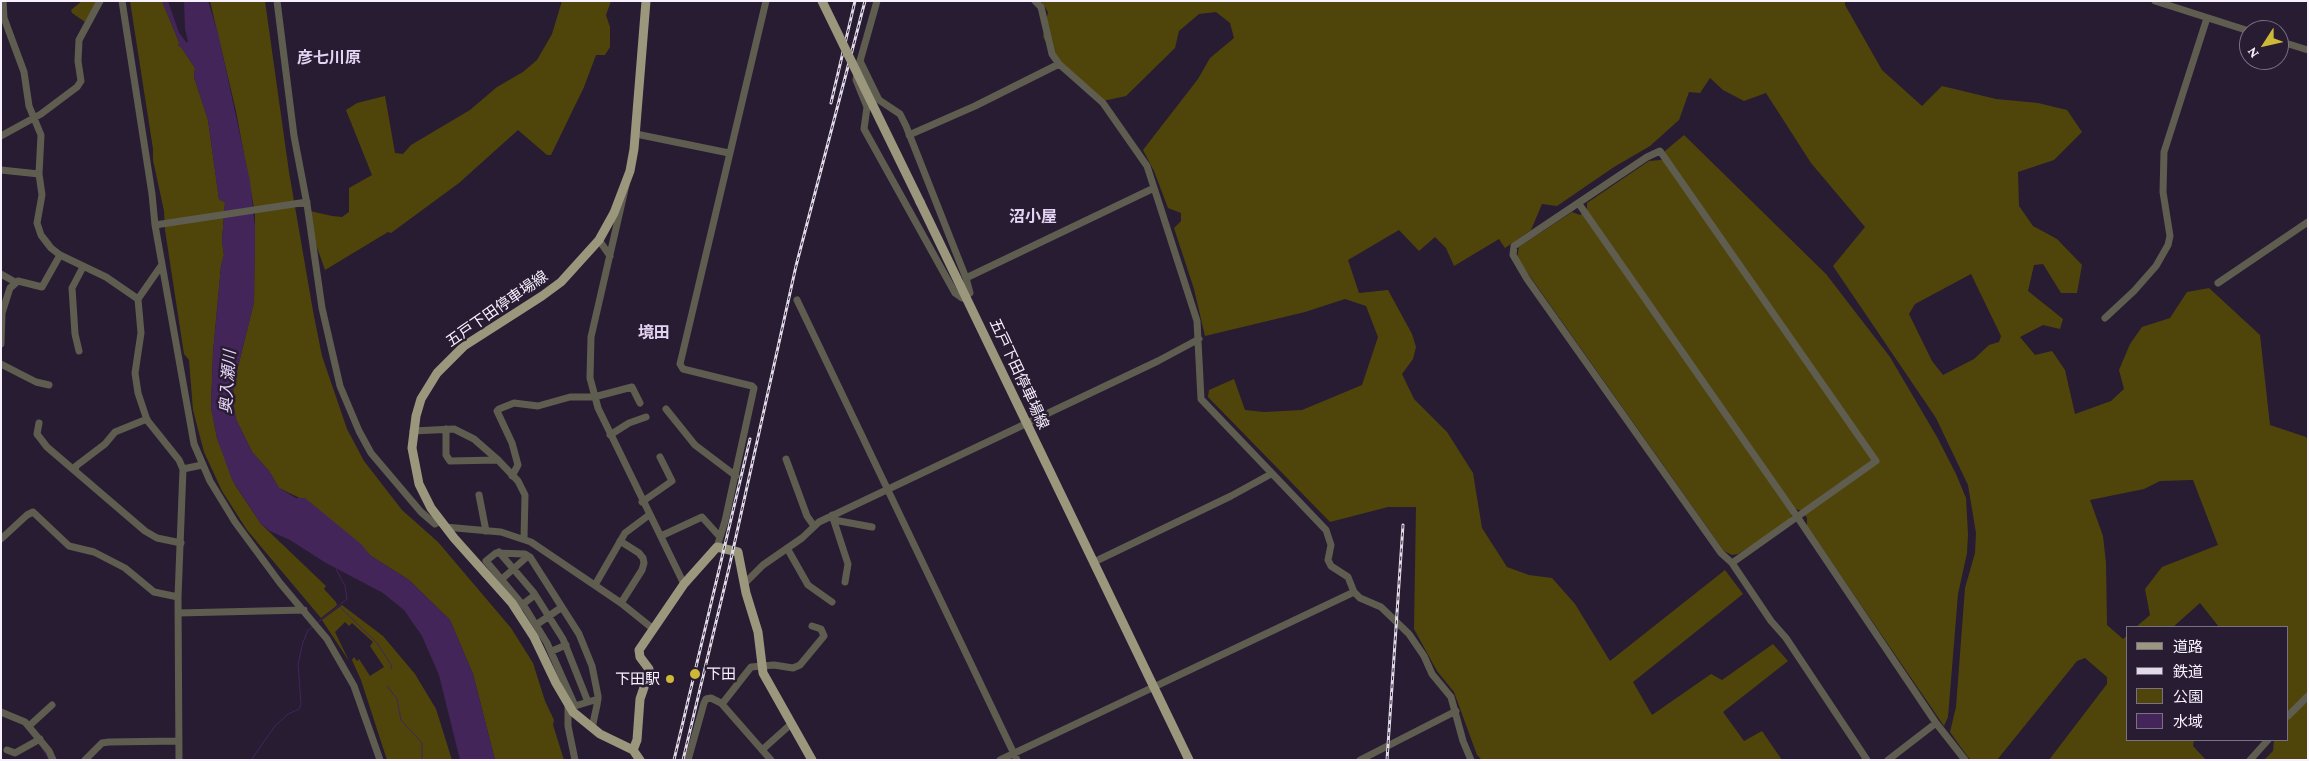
<!DOCTYPE html>
<html>
<head>
<meta charset="utf-8">
<style>
  body { margin:0 }
  #map { position:relative; width:2309px; height:761px; overflow:hidden; background:#281c32; font-family:"Crimson Pro","Noto Sans JP",serif }
  canvas { display:block }
  .frame { position:absolute; inset:0; border:2px solid #f7f1fe; pointer-events:none }
  .legend { position:absolute; left:2126px; top:626px; width:162px; height:115px; box-sizing:border-box; background:#281c32; border:1px solid #7b7184; margin:0; padding:6px 9px; list-style:none; font-size:15px; color:#f7f1fe }
  .legend li { display:flex; align-items:center; gap:10px; height:25px }
  .legend b { width:25px; border:1px solid #7b7184 }
  .north { position:absolute; left:2239px; top:20px; width:50px; height:50px; box-sizing:border-box; background:#281c32; border:1px solid #7b7184; border-radius:50%; rotate:235deg; font-size:14px; font-weight:700; line-height:20px; text-align:center; color:#f7f1fe }
  .north::after { content:''; display:block; margin:auto; width:18px; height:22px; background:#ceb837; clip-path:polygon(50% 0,100% 100%,50% 72%,0 100%) }
</style>
</head>
<body>
<div id="map">
<canvas width="2309" height="761"></canvas>
<div class="frame"></div>
<ul class="legend">
<li><b style="height:6px;background:#9b977c"></b>道路</li>
<li><b style="height:6px;background:#e1dbe8"></b>鉄道</li>
<li><b style="height:14px;background:#4f450b"></b>公園</li>
<li><b style="height:14px;background:#44255a"></b>水域</li>
</ul>
<div class="north">N</div>
</div>
<script>
const context = document.querySelector('canvas').getContext('2d');
context.lineJoin = 'round';
function paint(path, color) { context.fillStyle = color; context.fill(path, 'evenodd'); }
const toPath = rows => new Path2D(rows.map(r => 'M' + r).join(''));
function stroke(path, color, width, dash) { context.strokeStyle = color; context.lineWidth = width; context.lineCap = dash ? 'butt' : 'round'; context.setLineDash(dash || []); context.stroke(path); }
function drawText(font, color, halo, rows, align = 'center') {
  context.font = font + ' "Crimson Pro","Noto Sans JP",serif'; context.lineWidth = 5; context.setLineDash([]); context.textBaseline = 'middle'; context.strokeStyle = halo; context.fillStyle = color; for (const [text, x, y, turn = 0] of rows) {
    context.save(); context.translate(x, y); context.rotate((+turn || 0) * Math.PI / 180); context.textAlign = isNaN(turn) ? turn : align; if (halo) context.strokeText(text, 0, 0); context.fillText(text, 0, 0); context.restore();
  }
}
const green = toPath([
  [82,1,99,1,85,22,72,13,71,10],
  [130,1,162,1,181,47,195,68,194,77,208,120,219,199,225,202,222,241,224,255,221,266,213,353,211,407,217,438,235,485,261,524,326,586,324,589,336,602,337,605,335,607,321,618,247,530,222,491,204,452,193,410,189,360,184,354,165,230,164,211,153,160,153,149],
  [210,1,265,1,289,172,313,311,322,356,347,429,364,461,402,510,438,542,511,628,533,663,545,701,554,720,553,725,564,760,495,760,473,674,450,620,409,580,371,556,312,504,279,488,269,471,252,452,236,419,233,401,234,371,237,371,254,302,255,213,236,111],
  [562,1,611,1,606,15,610,27,610,47,605,55,596,55,584,87,551,155,547,155,518,130,459,183,391,233,388,232,325,270,313,236,310,211,332,216,342,217,349,212,349,188,372,175,346,110,357,103,385,96,395,153,403,154,411,145,470,110,497,87,523,72,537,60,552,34],
  [1041,1,1845,1,1845,5,1882,70,1922,106,1942,86,1996,99,2038,103,2067,110,2082,132,2054,160,2018,172,2019,206,2033,226,2057,239,2082,265,2077,293,2061,293,2043,264,2034,265,2028,291,2063,319,2060,329,2043,325,2020,337,2035,355,2052,351,2065,370,2075,414,2111,401,2124,389,2119,370,2130,344,2142,327,2170,318,2187,292,2209,288,2260,335,2270,425,2306,437,2308,441,2308,760,2264,760,2273,751,2274,740,2288,740,2288,627,2219,627,2200,603,2173,627,2136,627,2150,615,2145,589,2162,567,2218,545,2193,480,2160,481,2144,489,2090,500,2103,536,2106,563,2107,625,2123,639,2128,635,2128,740,2194,740,2193,746,2206,760,2049,760,2107,684,2107,677,2085,658,2077,661,1997,760,1971,760,1967,756,1950,732,1956,707,1965,588,1975,553,1976,533,1968,485,1936,418,1833,266,1865,227,1811,163,1766,93,1744,101,1723,90,1710,78,1700,93,1689,92,1679,120,1650,146,1614,167,1557,206,1542,204,1531,230,1505,248,1499,239,1454,266,1446,248,1435,237,1419,251,1399,230,1348,260,1359,293,1388,290,1412,334,1416,347,1413,359,1402,374,1414,399,1447,432,1473,473,1482,528,1507,567,1529,575,1552,578,1575,604,1610,661,1725,570,1743,594,1633,682,1652,715,1711,674,1722,680,1773,644,1788,661,1723,712,1744,741,1762,731,1782,760,1482,760,1477,755,1454,692,1437,671,1414,629,1416,507,1388,507,1330,522,1208,397,1209,390,1234,379,1245,410,1264,412,1302,410,1362,385,1378,337,1366,306,1345,299,1305,312,1205,336,1194,289,1174,228,1181,221,1181,213,1168,208,1154,171,1143,150,1198,79,1210,58,1234,38,1230,23,1216,12,1199,14,1179,31,1175,48,1126,96,1098,102,1059,65,1043,37,1048,12],
  [1971,274,2001,336,1999,342,1989,345,1974,359,1943,375,1932,361,1909,314,1915,304],
  [1684,135,1826,274,1890,357,1937,437,1956,474,1966,498,1968,534,1967,553,1958,594,1948,717,1944,726,1807,526,1807,518,1802,511,1796,509,1787,523,1738,554,1732,555,1724,551,1517,258,1519,247,1572,212,1580,215,1587,210,1587,203,1649,161,1661,160,1664,157,1665,151],
  [342,605,383,636,415,674,436,709,452,760,387,760,361,680,352,660,354,657,357,661,359,659,370,676,384,667,370,646,373,642,352,623,349,626,345,622,335,632,349,661,322,620]
]);
const water = toPath([
  [162,1,168,1,179,33,187,43,188,41,185,29,184,1,208,1,218,33,250,181,255,227,254,302,237,371,234,372,233,401,236,419,252,452,269,471,279,488,296,498,305,498,361,544,371,556,409,580,450,620,473,674,495,760,460,760,439,675,422,636,404,610,383,593,326,563,290,540,270,531,261,524,232,480,217,438,211,407,213,353,221,266,224,255,222,242,225,202,219,200,208,120,194,77,195,68,181,47,178,46,179,42]
]);
const stream = toPath([
  [340,607,377,643,392,666,391,669],
  [317,623,347,599,345,586,336,569],
  [387,686,397,699,401,720,422,743,422,760],
  [42,748,49,760],
  [251,760,275,726,288,714,299,709,301,704,298,664,303,642,308,630,314,626]
]);
const minor = toPath([
  [3,1,4,18,24,72,29,106,41,135,39,174,42,195,37,223,41,235,51,248,60,255,106,277,138,299,141,333,135,373,138,393,147,420,179,460,183,469,178,597,179,760],
  [122,1,152,194,155,225,194,444,210,481,235,522,280,583,327,639,354,686,380,760],
  [277,1,294,136,307,204,322,308,340,386,359,431,371,453,421,512,435,524,440,521],
  [1035,1,1041,7,1052,54,1059,64,1103,103,1147,166,1197,321,1201,399,1326,530,1331,545,1328,560,1331,566,1348,577,1354,592,1360,598,1381,607,1409,634,1424,656,1432,674,1451,697,1463,741,1471,760],
  [2155,1,2249,31],
  [2279,41,2308,50],
  [860,61,879,100,900,114,906,126,966,278,970,293,962,298,955,293,864,129,867,107,856,80,860,61,877,1],
  [636,134,729,153],
  [909,135,975,106,1059,64],
  [1,136,41,114,77,87,81,81,78,61,79,40,100,1],
  [1,170,39,174],
  [626,185,591,337,590,378,598,408,684,584],
  [1579,204,1798,518,1936,723,1965,760],
  [155,225,307,202],
  [599,240,610,256],
  [1,274,15,282],
  [966,278,1154,188],
  [2218,283,2308,222],
  [138,299,161,266],
  [797,300,1017,760],
  [2105,318,2134,291,2156,266,2168,245,2170,236,2163,192,2164,152,2207,18],
  [1,344,2,313,10,288,18,281,42,287,60,255],
  [79,351,75,334,72,288,83,267],
  [1,364,36,382,49,385],
  [666,409,695,445,736,476],
  [147,419,115,432,105,444,76,466,75,471,145,531,157,538,181,543],
  [39,423,37,434,47,447,75,471],
  [446,429,446,455,450,461,498,460],
  [413,431,454,429,474,439,498,460,518,481,525,495,524,539],
  [610,435,629,423,646,417],
  [786,459,807,516,814,526],
  [183,469,202,465],
  [512,476,518,465,512,443,497,411,499,409,514,403,538,406,570,397,594,397,632,387,640,403],
  [479,495,486,531],
  [642,502,672,481,660,457],
  [832,515,848,564,845,582],
  [834,520,872,527],
  [445,527,501,532,531,542,621,603,652,628],
  [661,536,702,517,720,537],
  [1,539,27,515,33,512,69,546,94,552,125,568,154,592,178,597],
  [620,541,639,553,643,558,644,563,642,570,621,603],
  [717,547,725,521,754,388,752,386,683,369,680,364,766,1],
  [787,548,808,585,832,602],
  [499,552,534,593,563,639,588,702],
  [1094,562,1231,496,1271,474],
  [1732,563,1876,461,1660,151,1647,157,1514,246,1513,255,1527,279,1721,553,1732,563,1771,621,1786,638,1867,760],
  [502,579,528,556],
  [745,583,763,565,802,538,819,522,1158,361,1199,339],
  [595,585,625,533,649,515],
  [523,604,535,595],
  [178,613,304,610],
  [536,625,562,607],
  [552,651,566,645],
  [722,704,751,667,774,665,793,668,800,665,824,636,821,629,812,626],
  [568,705,568,726,575,760],
  [1,712,25,722,49,751,53,760],
  [2288,716,2308,696],
  [29,726,52,705],
  [592,728,597,705,598,699,598,696,592,666,579,634,530,557,525,554,496,553,486,561,526,609,547,643,575,706,598,699],
  [7,750,15,753,40,739],
  [762,750,791,724],
  [85,760,102,743,109,742,179,741],
  [688,760,704,703,706,699,711,698,721,703,771,760],
  [1000,760,1354,592],
  [1360,760,1456,711],
  [1888,760,1936,723],
  [2250,760,2268,740]
]);
const major = toPath([
  [920,202,1189,760],
  [633,750,637,740,640,699,649,673,649,669,640,657,639,650,684,584,717,547,738,552,746,593,758,632,763,673,812,760],
  [640,760,633,750,600,734,573,712,556,683,534,637,512,603,454,538,431,508,419,484,412,448,416,416,421,399,437,373,464,346,542,296,561,282,599,240,614,213,630,171,634,149,646,1]
]);
const rail = toPath([
  [831,103,855,1],
  [674,760,750,439],
  [683,760,729,568,796,266,865,1],
  [1387,760,1403,525]
]);
const majorBridge = toPath([
  [822,1,920,202]
]);
const markers = [
  [695,674,6,"#ceb837"],
  [670,679,5,"#ceb837"]
];
const streetNames = [
  ["五戸下田停車場線",497,309,-35],
  ["五戸下田停車場線",1019,374,65]
];
const poiNames = [
  ["下田",706,674],
  ["下田駅",660,679,"right"]
];
const neighbourhoodNames = [
  ["彦七川原",329,58],
  ["沼小屋",1033,217],
  ["境田",654,333]
];
const waterNames = [
  ["奥入瀬川",228,382,-86]
];
paint(green, '#4f450b');
paint(water, '#44255a');
stroke(stream, '#44255a', 1);
stroke(minor, '#5f5d50', 7);
stroke(major, '#9b977c', 9);
stroke(rail, '#e1dbe8', 3);
stroke(rail, '#281c32', 1, [4]);
stroke(majorBridge, '#9b977c', 9);
for (const [x, y, r, color] of markers) { const dot = new Path2D(); dot.arc(x, y, r, 0, 2 * Math.PI); context.fillStyle = color; context.fill(dot); stroke(dot, '#281c32', 2); }
drawText('15px', '#f7f1fe', '#281c32', streetNames);
drawText('15px', '#f7f1fe', '#281c32', poiNames, 'left');
drawText('bold 16px', '#e4d4f3', '#281c32', neighbourhoodNames);
drawText('italic 16px', '#e8d6f8', '#281c32', waterNames);
</script>
</body>
</html>
